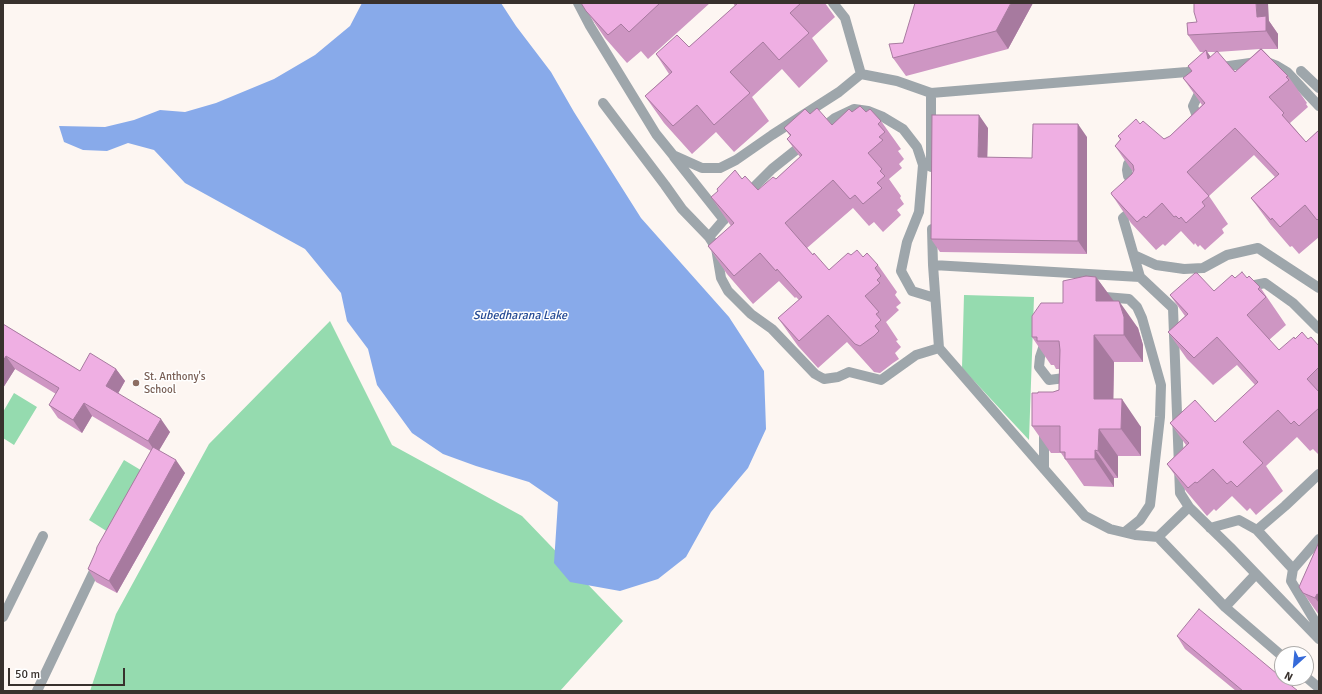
<!DOCTYPE html>
<html>
<head>
<meta charset="utf-8">
<style>
  body { margin:0 }
  #map { position:relative; width:1322px; height:694px; overflow:hidden; background:#fdf6f2; font-family:Signika,sans-serif }
  canvas { display:block }
  .frame { position:absolute; inset:0; border:4px solid #38312d; pointer-events:none }
  .north { position:absolute; left:1274px; top:646px; width:40px; height:40px; box-sizing:border-box; background:#fff; border:1px solid #afadab; border-radius:50%; rotate:207deg; font-size:11px; font-weight:700; line-height:16px; text-align:center; color:#38312d }
  .north::after { content:''; display:block; margin:auto; width:14px; height:18px; background:#356ad9; clip-path:polygon(50% 0,100% 100%,50% 72%,0 100%) }
  .scale { position:absolute; left:8px; top:668px; width:117px; height:18px; box-sizing:border-box; border:2px solid #38312d; border-top:0; padding-left:5px; font-size:12px; line-height:14px; white-space:nowrap; color:#38312d; -webkit-text-stroke:3px #fff; paint-order:stroke }
</style>
</head>
<body>
<div id="map">
<canvas width="1322" height="694"></canvas>
<div class="frame"></div>
<div class="north">N</div>
<div class="scale">50 m</div>
</div>
<script>
const context = document.querySelector('canvas').getContext('2d');
context.lineJoin = 'round';
function paint(path, color) { context.fillStyle = color; context.fill(path, 'evenodd'); }
const toPath = rows => new Path2D(rows.map(r => 'M' + r).join(''));
function stroke(path, color, width, dash) { context.strokeStyle = color; context.lineWidth = width; context.lineCap = dash ? 'butt' : 'round'; context.setLineDash(dash || []); context.stroke(path); }
function drawText(font, color, halo, rows, align = 'center') {
  context.font = font + ' Signika,sans-serif'; context.lineWidth = 3; context.setLineDash([]); context.textBaseline = 'middle'; context.strokeStyle = halo; context.fillStyle = color; for (const [text, x, y, turn = 0] of rows) {
    context.save(); context.translate(x, y); context.rotate((+turn || 0) * Math.PI / 180); context.textAlign = isNaN(turn) ? turn : align; if (halo) context.strokeText(text, 0, 0); context.fillText(text, 0, 0); context.restore();
  }
}
const green = toPath([
  [964,295,1034,297,1029,440,962,368],
  [330,321,392,445,522,516,623,621,560,691,90,691,116,614,209,444],
  [14,393,37,407,14,445,3,438,3,412],
  [124,460,144,472,108,532,89,520]
]);
const water = toPath([
  [362,3,501,3,516,26,551,72,574,112,641,218,729,317,764,371,766,429,748,468,711,512,686,557,658,579,620,591,570,582,554,563,558,502,529,482,476,466,443,454,412,433,377,385,368,349,347,321,341,293,305,249,185,183,154,150,128,143,107,151,83,150,64,142,59,126,105,127,134,120,160,110,185,112,216,103,274,79,315,55,350,26]
]);
const minor = toPath([
  [578,3,590,26,656,134,673,155,702,168,720,168,736,160,772,135,839,92,861,74,897,81,931,93,1187,72,1264,61,1277,66,1287,72,1319,106],
  [833,3,845,18,861,74],
  [1301,71,1319,88],
  [1197,86,1200,91,1193,106,1200,124],
  [931,93,931,167],
  [603,103,665,185,682,209,709,237,716,248,721,278,728,291,751,314,772,329,815,374,824,379,838,377,849,372,881,380,916,355,939,348],
  [820,130,835,118,854,109,868,111,883,117,903,129,917,147,923,165,919,212,907,242,901,271,912,291,935,298],
  [1136,155,1128,164,1127,170,1128,176,1138,186],
  [674,157,724,220],
  [746,195,772,169,806,142],
  [1135,208,1123,218,1140,277,1173,308,1180,493,1189,507,1230,547,1319,639],
  [932,229,933,265,939,348,1085,516,1110,529,1135,535,1158,537,1225,607,1282,656],
  [709,237,734,208],
  [1134,255,1156,265,1184,269,1203,268,1227,255,1258,248,1319,288],
  [933,265,1140,277],
  [1245,287,1265,283,1293,303,1319,329],
  [1098,299,1105,297,1129,299,1137,307,1142,318,1161,385,1160,417,1150,505,1140,520,1125,532],
  [1046,339,1040,357,1039,367,1049,380,1072,377],
  [1044,469,1044,431],
  [1210,528,1239,520,1257,530,1285,506,1319,474],
  [1257,530,1293,569,1319,539],
  [1158,537,1189,507],
  [1293,569,1291,581,1316,623,1319,626],
  [1225,607,1256,574],
  [3,617,43,536],
  [1306,677,1319,688],
  [37,691,97,565]
]);
const wall = toPath([
  [581,3,710,3,648,59,641,51,627,63,605,38],
  [733,3,825,3,835,17,812,38,828,61,799,88,782,69,752,97,769,121,734,152,716,132,692,154,664,123,645,96,669,74,656,54,689,47,735,6],
  [1033,3,1008,49,906,76,893,58,903,43],
  [1269,21,1278,34,1278,49,1262,49,1288,76,1307,103,1306,104,1308,107,1290,123,1306,142,1319,130,1319,237,1299,254,1292,246,1290,247,1271,225,1251,198,1275,177,1254,155,1209,196,1228,224,1222,229,1224,233,1205,250,1200,245,1198,247,1195,243,1194,245,1181,231,1165,246,1163,244,1156,250,1131,223,1112,195,1132,174,1133,172,1115,146,1120,140,1118,136,1140,124,1164,139,1170,136,1202,105,1183,78,1192,71,1188,66,1204,52,1200,52,1188,35],
  [1260,49,1235,72,1217,52],
  [1207,52,1216,52,1211,57],
  [852,112,866,112,881,121,901,149,898,151,904,159,899,164,902,168,889,179,901,196,900,198,904,204,897,210,901,215,883,232,874,222,869,226,853,208,807,248,813,255,829,270,851,255,863,257,878,265,897,292,895,295,901,303,896,307,899,310,886,322,898,340,896,341,901,347,895,353,899,359,893,363,880,373,874,372,847,342,818,368,798,346,778,318,799,300,796,297,795,298,779,281,753,304,727,274,708,246,731,226,711,197,742,179,758,190,776,179,800,157,787,139,790,136,784,128,810,114,832,125],
  [988,128,987,158,1032,158,1087,137,1087,254,940,252,931,239],
  [1096,277,1113,301,1138,328,1143,345,1143,362,1114,362,1113,399,1141,427,1141,456,1118,456,1118,478,1114,478,1114,487,1084,486,1061,453,1051,453,1032,426,1038,393,1053,392,1059,390,1060,369,1056,369,1054,365,1051,365,1032,337],
  [1235,278,1247,278,1260,287,1286,325,1269,340,1279,350,1295,339,1308,339,1319,346,1319,453,1318,454,1313,449,1310,451,1297,437,1266,466,1283,491,1256,515,1250,508,1247,511,1232,496,1216,511,1214,509,1207,516,1186,491,1167,464,1186,445,1170,423,1215,422,1255,385,1237,365,1213,385,1187,359,1168,332,1185,316,1170,295,1214,291],
  [3,324,80,371,116,369,125,381,118,393,170,432,159,450,185,473,117,593,96,582,88,569,151,451,92,416,82,433,58,418,49,405,56,394,15,369,3,388],
  [1319,542,1319,615,1299,587],
  [1177,636,1298,691,1236,691,1185,649]
]);
const shadedWall = toPath([
  [1011,3,1033,3,1008,49,996,31],
  [1256,3,1268,3,1269,21,1278,34,1278,49,1257,17],
  [1206,50,1225,78,1208,59],
  [979,115,988,128,987,170,978,157],
  [1078,124,1087,137,1087,254,1078,241],
  [1096,277,1116,304,1096,301],
  [1119,301,1138,328,1143,345,1143,362,1124,335],
  [1094,335,1114,362,1113,426,1094,399],
  [6,356,15,369,3,388,3,361],
  [116,369,125,381,115,399,106,386],
  [1122,399,1141,427,1141,456,1121,429],
  [84,403,92,416,82,433,73,420],
  [161,419,170,432,157,454,148,441],
  [1099,429,1118,456,1118,478,1098,451],
  [1095,450,1114,478,1114,487,1095,459],
  [176,460,185,473,117,593,109,581],
  [1317,594,1319,597,1319,603,1315,598]
]);
const building = toPath([
  [581,3,660,3,629,32,621,24,608,35,586,11,581,3],
  [738,3,801,3,790,13,809,33,779,60,763,42,730,72,750,93,714,125,697,105,673,126,645,96,672,72,656,54,677,35,689,47,738,3],
  [915,3,1011,3,996,31,893,58,889,44,903,43,915,3],
  [1194,3,1256,3,1257,17,1266,16,1266,31,1188,35,1187,23,1197,22,1194,12,1194,3],
  [1261,49,1288,76,1286,77,1289,80,1269,97,1284,113,1282,115,1306,142,1319,130,1319,218,1317,220,1305,205,1280,227,1272,218,1271,220,1251,198,1279,174,1235,128,1187,172,1209,196,1202,202,1205,206,1186,223,1181,217,1179,219,1176,216,1174,217,1162,203,1146,218,1144,216,1137,222,1112,195,1111,193,1132,174,1134,170,1133,165,1115,146,1121,139,1118,136,1136,119,1140,124,1143,121,1164,139,1170,136,1205,103,1183,78,1192,71,1188,66,1206,50,1208,59,1217,51,1235,72,1261,49],
  [860,106,866,112,870,109,881,121,878,124,885,132,879,137,883,140,868,153,882,169,880,171,885,176,877,183,882,188,863,204,855,195,850,199,833,180,785,223,813,255,814,253,829,270,848,253,851,255,857,250,863,257,867,253,878,265,875,268,881,276,877,280,880,283,865,296,879,312,876,314,881,320,875,326,879,331,874,336,860,346,855,344,828,315,799,341,778,318,802,297,777,269,776,271,760,253,734,276,708,246,734,223,711,197,718,191,717,189,735,170,742,179,745,176,758,190,773,177,776,179,802,155,787,139,791,135,784,128,805,109,810,114,817,108,832,125,849,109,852,112,860,106],
  [932,115,979,115,978,157,1032,158,1033,124,1078,124,1078,241,931,239,932,115],
  [1242,272,1247,278,1249,276,1260,287,1258,289,1266,297,1247,315,1279,350,1294,337,1295,339,1302,332,1308,339,1311,337,1319,346,1319,349,1318,350,1319,350,1319,367,1307,379,1319,392,1319,408,1299,426,1294,421,1291,424,1278,410,1243,442,1263,463,1237,487,1231,481,1227,484,1213,469,1197,483,1195,482,1188,488,1167,464,1189,443,1170,423,1195,400,1215,422,1258,382,1217,337,1194,358,1168,332,1188,314,1170,295,1195,273,1197,273,1214,291,1232,275,1235,278,1242,272],
  [1086,276,1096,277,1096,301,1119,301,1124,317,1124,335,1094,335,1094,399,1122,399,1121,429,1099,429,1098,451,1095,450,1095,459,1065,459,1065,452,1060,452,1060,426,1032,426,1032,393,1038,393,1038,392,1053,392,1059,390,1059,386,1060,350,1059,341,1037,341,1037,337,1032,337,1032,316,1041,303,1063,303,1063,281,1086,276],
  [3,324,80,371,90,353,116,369,106,386,161,419,148,441,84,403,73,420,49,405,59,388,6,356,3,361,3,324],
  [153,447,176,460,109,581,88,569,96,551,97,547,153,447],
  [1319,542,1319,595,1317,594,1315,598,1303,593,1299,587,1319,542],
  [1199,609,1282,678,1298,691,1243,691,1177,636,1199,609]
]);
const markers = [
  [136,383,4,"#8d6e63"]
];
const educationNames = [
  ["St. Anthony's",144,377],
  ["School",144,390]
];
const waterNames = [
  ["Subedharana Lake",520,316]
];
paint(green, '#95dbaf');
paint(water, '#88aaea');
stroke(minor, '#9ea6ab', 10);
paint(wall, '#ce96c3');
paint(shadedWall, '#a77a9f');
paint(building, '#efafe3');
stroke(building, '#a77a9f', 1);
for (const [x, y, r, color] of markers) { const dot = new Path2D(); dot.arc(x, y, r, 0, 2 * Math.PI); context.fillStyle = color; context.fill(dot); stroke(dot, '#fff', 1.5); }
drawText('11px', '#785e54', '#fff', educationNames, 'left');
drawText('italic 12px', '#224893', '#fff', waterNames);
</script>
</body>
</html>
